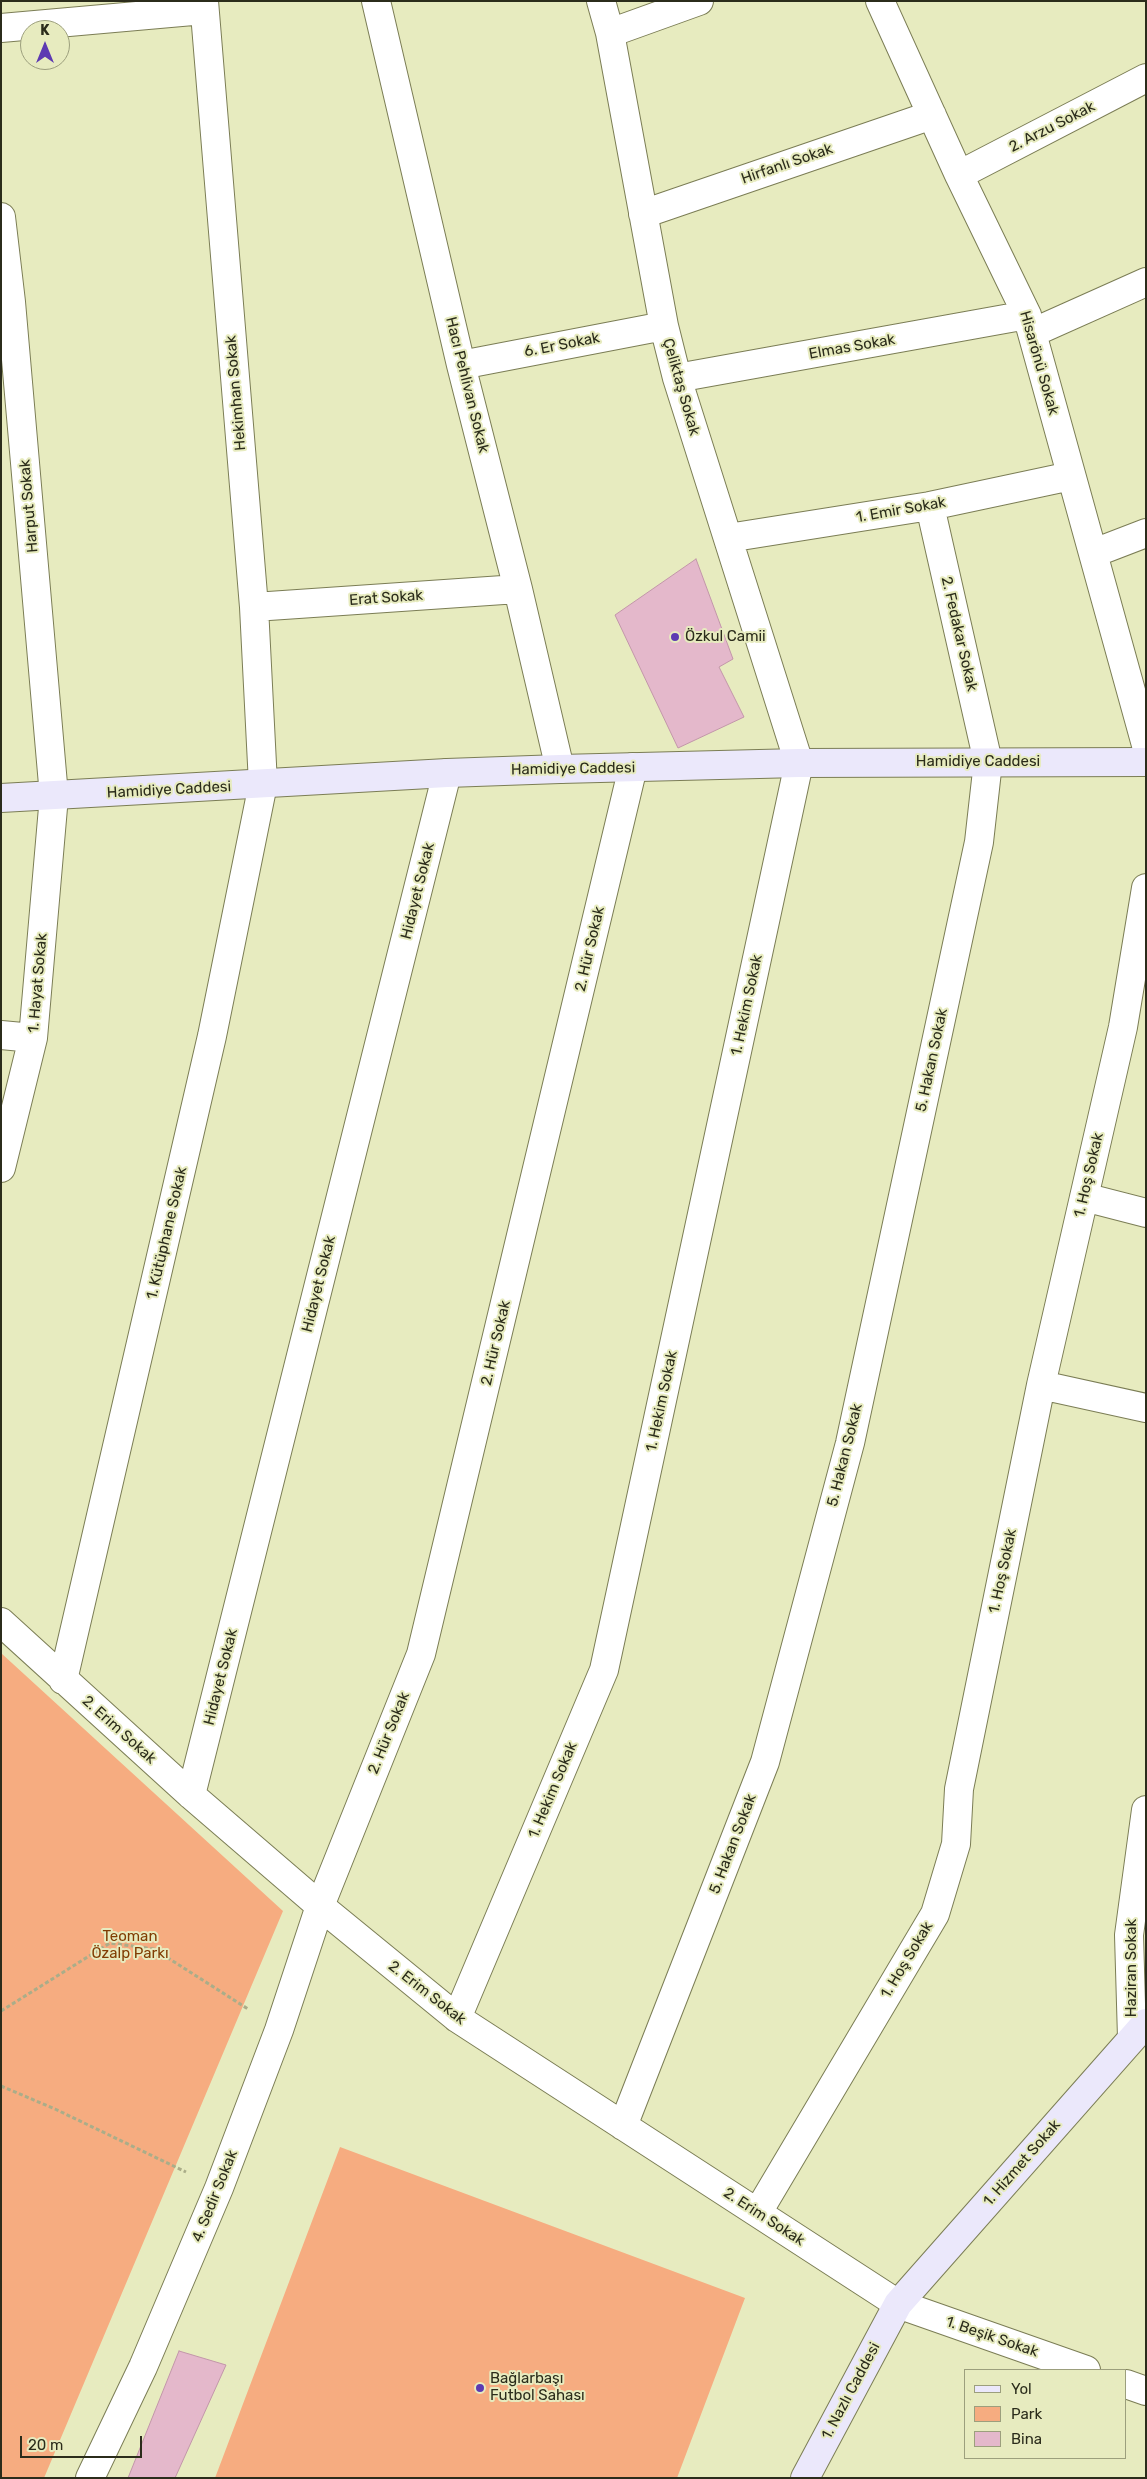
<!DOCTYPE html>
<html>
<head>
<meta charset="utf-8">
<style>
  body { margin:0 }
  #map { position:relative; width:1147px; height:2479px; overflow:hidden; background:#e7ebbf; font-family:Rubik,sans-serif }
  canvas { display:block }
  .frame { position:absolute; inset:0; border:2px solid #2b2c1b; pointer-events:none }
  .legend { position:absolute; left:964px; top:2369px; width:162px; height:90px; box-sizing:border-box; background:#e7ebbf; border:1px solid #9c9f7d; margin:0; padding:6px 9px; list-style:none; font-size:15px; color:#2b2c1b }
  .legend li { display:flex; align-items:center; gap:10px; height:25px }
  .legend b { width:25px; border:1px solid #9c9f7d }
  .north { position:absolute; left:20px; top:20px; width:50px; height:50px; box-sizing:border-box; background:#e7ebbf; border:1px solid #9c9f7d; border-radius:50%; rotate:0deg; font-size:14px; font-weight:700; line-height:20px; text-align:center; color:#2b2c1b }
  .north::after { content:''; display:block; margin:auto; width:18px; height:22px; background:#5d3ab2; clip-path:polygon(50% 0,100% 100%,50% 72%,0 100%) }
  .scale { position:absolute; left:20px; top:2436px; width:122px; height:22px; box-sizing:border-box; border:2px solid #2b2c1b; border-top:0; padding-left:6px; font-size:15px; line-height:18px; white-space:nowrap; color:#2b2c1b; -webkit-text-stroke:4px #e7ebbf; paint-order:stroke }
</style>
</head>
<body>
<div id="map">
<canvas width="1147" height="2479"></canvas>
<div class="frame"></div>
<ul class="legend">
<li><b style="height:6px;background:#ebe8fb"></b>Yol</li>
<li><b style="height:14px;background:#f6ac80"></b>Park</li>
<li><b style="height:14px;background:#e4b8cb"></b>Bina</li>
</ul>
<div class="north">K</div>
<div class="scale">20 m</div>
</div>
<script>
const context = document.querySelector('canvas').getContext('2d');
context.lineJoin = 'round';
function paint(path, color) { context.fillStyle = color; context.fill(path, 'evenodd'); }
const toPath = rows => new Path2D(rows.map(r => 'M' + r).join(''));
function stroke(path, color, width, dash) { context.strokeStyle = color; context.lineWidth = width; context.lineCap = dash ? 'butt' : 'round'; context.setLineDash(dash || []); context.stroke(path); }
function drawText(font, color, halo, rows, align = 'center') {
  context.font = font + ' Rubik,sans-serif'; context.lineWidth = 4; context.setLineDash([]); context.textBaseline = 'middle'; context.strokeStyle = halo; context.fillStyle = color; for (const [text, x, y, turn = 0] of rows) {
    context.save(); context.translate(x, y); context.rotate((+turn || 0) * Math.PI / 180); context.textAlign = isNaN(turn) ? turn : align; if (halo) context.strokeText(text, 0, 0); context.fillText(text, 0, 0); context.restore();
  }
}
const green = toPath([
  [1,1653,283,1911,44,2478,1,2478],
  [340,2147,745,2298,677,2478,215,2478]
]);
const building = toPath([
  [696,559,733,659,719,667,744,717,678,748,615,615,696,559],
  [179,2351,226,2365,175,2478,128,2478,179,2351]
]);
const path = toPath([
  [1,2011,110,1943,154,1949,248,2009],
  [1,2086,55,2109,186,2172]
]);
const street = toPath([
  [376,1,461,365,518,589,560,769],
  [880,1,959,175,1027,315,1146,745],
  [1,28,204,10],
  [610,33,699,1],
  [959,175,1146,78],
  [643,214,932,115],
  [1,217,11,302,54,796,33,1038,1,1168],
  [1032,333,1146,282],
  [461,365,664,326],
  [677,378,1027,315],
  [728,538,930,506,1071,476],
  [1094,553,1146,533],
  [254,607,518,589],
  [1,1035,33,1038],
  [1084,1197,1146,1213],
  [1041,1385,1146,1408],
  [1,1622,191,1795,320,1906,457,2018,898,2304,1086,2370],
  [63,1680,212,1036,263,784,254,607,204,1],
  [191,1795,447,773],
  [457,2018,604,1670,799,763,677,378,664,326,610,33,601,1],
  [1132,2038,1129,1935,1146,1810],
  [623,2126,765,1762,850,1443,979,842,988,762,930,506],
  [758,2212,935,1914,956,1844,959,1789,1041,1385,1123,1027,1146,888],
  [1126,2384,1146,2391],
  [90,2478,143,2367,219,2188,279,2030,320,1906,421,1654,633,767]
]);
const secondary = toPath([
  [1,798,447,773,560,769,799,763,1146,762],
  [805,2478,898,2304,1146,2023]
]);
const markers = [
  [675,637,5,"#5d3ab2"],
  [480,2388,5,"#5d3ab2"]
];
const streetNames = [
  ["2. Arzu Sokak",1052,127,-27],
  ["Hirfanlı Sokak",787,164,-19],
  ["6. Er Sokak",562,345,-11],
  ["Elmas Sokak",852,347,-10],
  ["Hisarönü Sokak",1039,363,74],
  ["Hacı Pehlivan Sokak",467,385,76],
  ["Çeliktaş Sokak",681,387,74],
  ["Hekimhan Sokak",236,393,-95],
  ["Harput Sokak",29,506,-95],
  ["1. Emir Sokak",901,510,-10],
  ["Erat Sokak",386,598,-4],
  ["2. Fedakar Sokak",959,634,77],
  ["Hamidiye Caddesi",978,762],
  ["Hamidiye Caddesi",573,769,-1],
  ["Hamidiye Caddesi",169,790,-3],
  ["Hidayet Sokak",418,891,-76],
  ["2. Hür Sokak",590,949,-77],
  ["1. Hayat Sokak",38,983,-85],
  ["1. Hekim Sokak",747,1005,-78],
  ["5. Hakan Sokak",932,1060,-78],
  ["1. Hoş Sokak",1089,1175,-77],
  ["1. Kütüphane Sokak",167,1233,-77],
  ["Hidayet Sokak",319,1284,-76],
  ["2. Hür Sokak",496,1343,-77],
  ["1. Hekim Sokak",662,1401,-78],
  ["5. Hakan Sokak",845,1455,-76],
  ["1. Hoş Sokak",1003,1571,-78],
  ["Hidayet Sokak",221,1677,-76],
  ["2. Erim Sokak",119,1730,42],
  ["2. Hür Sokak",389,1733,-68],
  ["1. Hekim Sokak",553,1790,-67],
  ["5. Hakan Sokak",733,1844,-69],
  ["1. Hoş Sokak",907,1960,-59],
  ["Haziran Sokak",1132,1968,-90],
  ["2. Erim Sokak",427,1993,38],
  ["1. Hizmet Sokak",1022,2163,-49],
  ["4. Sedir Sokak",215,2196,-68],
  ["2. Erim Sokak",764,2217,33],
  ["1. Beşik Sokak",992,2337,19],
  ["1. Nazlı Caddesi",851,2391,-62]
];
const poiNames = [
  ["Özkul Camii",685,637],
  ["Bağlarbaşı",490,2379],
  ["Futbol Sahası",490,2396]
];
const parkNames = [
  ["Teoman",130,1937],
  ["Özalp Parkı",130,1954]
];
paint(green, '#f6ac80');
paint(building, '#e4b8cb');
stroke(building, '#c296a9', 1);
stroke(street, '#7b7d55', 30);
stroke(secondary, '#7b7d55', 30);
stroke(path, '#aaad89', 3, [4, 2.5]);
stroke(street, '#fff', 28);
stroke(secondary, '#ebe8fb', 28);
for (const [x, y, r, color] of markers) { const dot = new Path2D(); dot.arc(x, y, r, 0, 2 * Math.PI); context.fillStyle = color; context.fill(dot); stroke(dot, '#e7ebbf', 2); }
drawText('15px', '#2b2c1b', '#e7ebbf', streetNames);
drawText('15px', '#2b2c1b', '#e7ebbf', poiNames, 'left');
drawText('15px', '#813c03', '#e7ebbf', parkNames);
</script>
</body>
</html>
